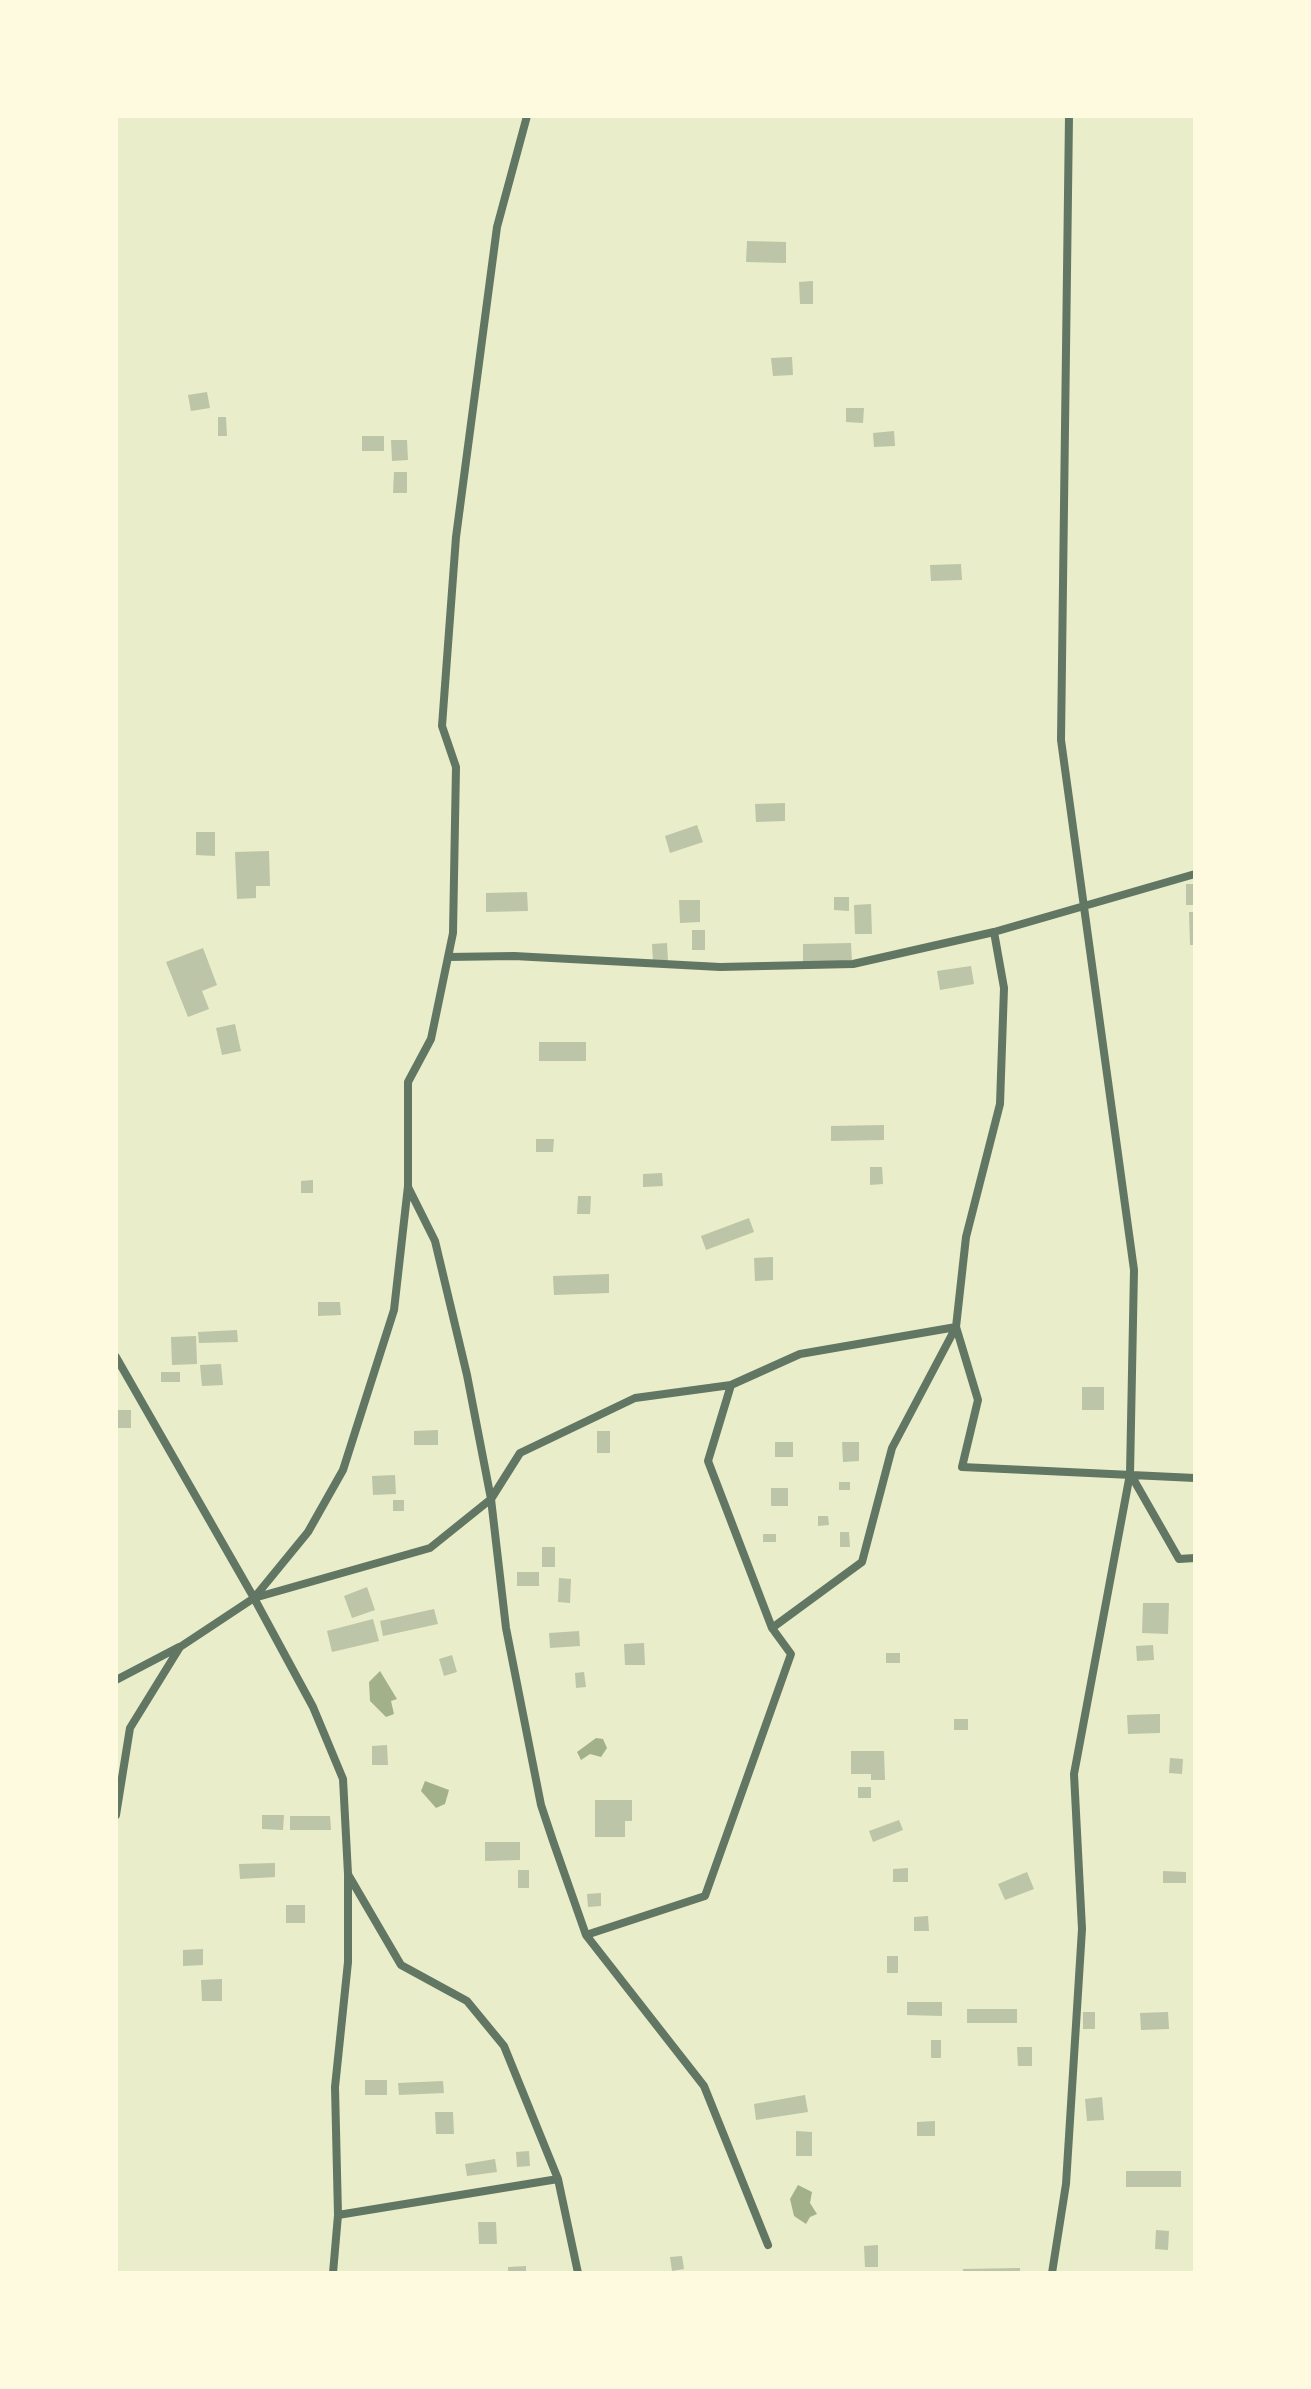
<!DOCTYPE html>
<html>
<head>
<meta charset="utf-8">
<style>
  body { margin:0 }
  #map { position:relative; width:1311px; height:2389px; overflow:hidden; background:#e9edc9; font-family:"Sofia Sans Condensed",sans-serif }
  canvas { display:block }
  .frame { position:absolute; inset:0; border:118px solid #fefae0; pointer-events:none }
</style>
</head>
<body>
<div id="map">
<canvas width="1311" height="2389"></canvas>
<div class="frame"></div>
</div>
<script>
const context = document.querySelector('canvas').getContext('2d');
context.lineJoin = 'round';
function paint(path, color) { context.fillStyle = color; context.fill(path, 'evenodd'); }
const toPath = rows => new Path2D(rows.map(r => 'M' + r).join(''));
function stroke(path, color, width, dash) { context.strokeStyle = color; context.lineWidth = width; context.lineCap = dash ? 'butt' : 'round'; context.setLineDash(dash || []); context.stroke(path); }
const water = toPath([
  [380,1671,397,1699,391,1701,394,1714,386,1717,370,1701,369,1682],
  [596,1738,603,1739,607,1748,601,1757,590,1754,581,1760,577,1752],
  [425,1781,449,1790,445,1804,436,1808,421,1791],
  [798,2185,812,2192,810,2203,817,2214,810,2217,806,2224,794,2216,790,2199]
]);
const building = toPath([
  [747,241,786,242,786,263,746,262],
  [813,281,813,304,800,304,799,282],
  [792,357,793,375,773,376,771,358],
  [207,392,210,408,191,411,188,395],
  [846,408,864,408,863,423,846,422],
  [218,417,226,417,227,436,218,436],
  [894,431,895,446,874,447,873,433],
  [362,436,384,436,384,451,362,451],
  [391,440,407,440,408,460,392,461],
  [394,472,407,472,407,493,393,493],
  [961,564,962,580,931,581,930,565],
  [785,803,785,821,756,822,755,804],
  [697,825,703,842,670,853,665,836],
  [196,832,215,832,215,856,196,855],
  [269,851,270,886,256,886,256,898,237,899,235,852],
  [1186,884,1195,884,1195,905,1186,905],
  [527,892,528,911,486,912,486,893],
  [834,897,849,897,849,911,834,910],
  [679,900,700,900,700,922,680,923],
  [871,904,872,934,855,934,854,905],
  [1189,912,1195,912,1195,945,1190,945],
  [692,930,705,930,705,950,692,950],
  [667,943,668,961,653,962,652,944],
  [851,943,852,962,803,963,803,944],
  [203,948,217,985,202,991,209,1009,188,1017,166,962],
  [971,966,974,984,940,990,937,971],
  [235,1024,241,1051,222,1055,216,1028],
  [539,1042,586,1042,586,1061,539,1061],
  [884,1125,884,1140,831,1141,831,1126],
  [536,1139,554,1139,553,1152,536,1152],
  [870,1167,882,1167,883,1184,870,1185],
  [662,1173,663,1186,643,1187,643,1174],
  [313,1180,313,1193,301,1193,301,1181],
  [578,1196,591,1196,590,1214,577,1214],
  [749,1218,754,1232,706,1250,701,1236],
  [773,1257,773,1280,755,1281,754,1258],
  [609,1274,609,1293,554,1295,553,1276],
  [318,1302,340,1302,341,1315,318,1316],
  [237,1330,238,1342,199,1343,198,1332],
  [196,1336,197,1364,172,1365,171,1337],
  [221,1364,223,1385,202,1386,200,1365],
  [161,1372,180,1372,180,1382,161,1382],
  [1082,1387,1104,1387,1104,1410,1082,1410],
  [116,1410,131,1410,131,1428,116,1428],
  [438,1430,438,1445,414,1445,414,1431],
  [597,1431,610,1431,610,1453,597,1453],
  [775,1442,793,1442,793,1457,775,1457],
  [842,1442,859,1442,859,1461,843,1462],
  [395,1475,396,1494,373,1495,372,1476],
  [839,1482,850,1482,850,1490,839,1490],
  [771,1488,788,1488,788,1506,771,1506],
  [393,1500,404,1500,404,1511,393,1511],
  [818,1516,828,1516,829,1525,818,1526],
  [840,1532,849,1532,850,1547,840,1547],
  [763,1534,776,1534,776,1542,763,1542],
  [542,1547,555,1547,555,1567,542,1567],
  [517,1572,539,1572,539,1586,517,1586],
  [559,1578,571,1579,570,1603,558,1602],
  [367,1587,375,1610,352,1618,344,1596],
  [1143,1603,1169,1603,1168,1634,1142,1633],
  [434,1609,438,1624,383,1636,380,1621],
  [373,1619,379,1641,332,1652,327,1631],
  [579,1631,580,1646,550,1648,549,1633],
  [644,1643,645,1665,625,1665,624,1644],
  [1153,1645,1154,1660,1137,1661,1136,1646],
  [886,1653,900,1653,900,1663,886,1663],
  [452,1655,457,1672,444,1676,439,1659],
  [584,1672,586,1687,576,1688,575,1673],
  [1160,1714,1160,1733,1128,1734,1127,1715],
  [954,1719,968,1719,968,1730,954,1730],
  [387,1745,388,1765,372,1765,372,1746],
  [851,1751,884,1751,885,1780,871,1780,871,1774,851,1774],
  [1170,1758,1183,1759,1182,1774,1169,1773],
  [858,1787,871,1787,871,1798,858,1798],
  [595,1800,632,1800,632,1821,625,1821,625,1837,595,1837],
  [262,1815,284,1815,283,1830,262,1829],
  [290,1816,330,1816,331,1830,290,1830],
  [899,1820,903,1830,873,1842,869,1831],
  [485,1842,520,1842,520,1860,485,1861],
  [275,1863,275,1877,240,1879,239,1864],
  [908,1868,908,1882,893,1882,893,1869],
  [518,1870,529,1870,529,1888,518,1888],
  [1163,1871,1186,1872,1186,1883,1163,1883],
  [1027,1872,1034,1889,1005,1900,998,1884],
  [601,1893,601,1906,588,1907,587,1894],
  [286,1905,305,1905,305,1923,286,1923],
  [928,1916,929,1931,914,1931,914,1917],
  [203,1949,203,1965,183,1966,183,1950],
  [887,1956,898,1956,898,1973,887,1973],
  [222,1979,222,2001,202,2001,201,1980],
  [907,2002,942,2002,942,2016,907,2015],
  [967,2009,1017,2009,1017,2023,967,2023],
  [1083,2012,1095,2012,1095,2029,1083,2029],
  [1168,2012,1169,2029,1141,2030,1140,2013],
  [931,2040,941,2040,941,2058,931,2058],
  [1017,2047,1032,2047,1032,2066,1018,2066],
  [365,2080,387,2080,387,2095,365,2095],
  [443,2081,444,2093,399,2095,398,2083],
  [805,2095,808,2112,756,2120,754,2104],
  [1102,2097,1104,2120,1087,2121,1085,2099],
  [435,2112,453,2112,454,2134,436,2134],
  [935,2121,935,2136,917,2136,917,2122],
  [796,2131,812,2132,812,2156,796,2156],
  [529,2151,530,2166,517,2167,516,2152],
  [495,2159,497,2172,467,2176,465,2164],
  [1126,2171,1181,2171,1181,2187,1126,2187],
  [478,2222,496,2222,497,2244,479,2244],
  [1156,2230,1169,2231,1168,2250,1155,2249],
  [878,2245,878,2267,865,2267,864,2246],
  [682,2256,684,2269,672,2271,670,2257],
  [526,2266,526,2273,508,2273,508,2267],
  [1020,2268,1020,2273,963,2273,963,2269]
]);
const minor = toPath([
  [448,957,514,956,720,967,853,964,994,932,1195,874],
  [408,1187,435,1241,467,1375,491,1499,506,1628,541,1805,553,1841,586,1935,704,2086,768,2245],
  [956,1327,978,1400,962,1467,1195,1478],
  [116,1357,254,1598,313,1707,343,1779,348,1874,348,1962,335,2087,338,2215,333,2273],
  [731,1385,708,1461,772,1628],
  [1131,1475,1179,1559,1195,1558],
  [254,1598,430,1548,491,1499,520,1453,635,1398,731,1385,800,1354,956,1327],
  [116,1680,179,1647],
  [116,1815,130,1728,180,1647,254,1598,308,1532,343,1470,394,1310,408,1186,408,1082,431,1039,453,933,456,767,442,726,456,537,497,227,527,116],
  [349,1876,401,1965,467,2001,504,2046,558,2179,578,2273],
  [586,1935,705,1896,791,1654,772,1628,862,1562,892,1448,956,1327,966,1237,1000,1104,1004,988,994,932],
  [338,2215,558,2179],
  [1052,2273,1066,2184,1082,1929,1074,1774,1130,1474,1134,1270,1061,740,1069,116]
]);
paint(water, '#a3b18a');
paint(building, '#bcc5a7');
stroke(minor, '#617663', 8);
</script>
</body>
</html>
